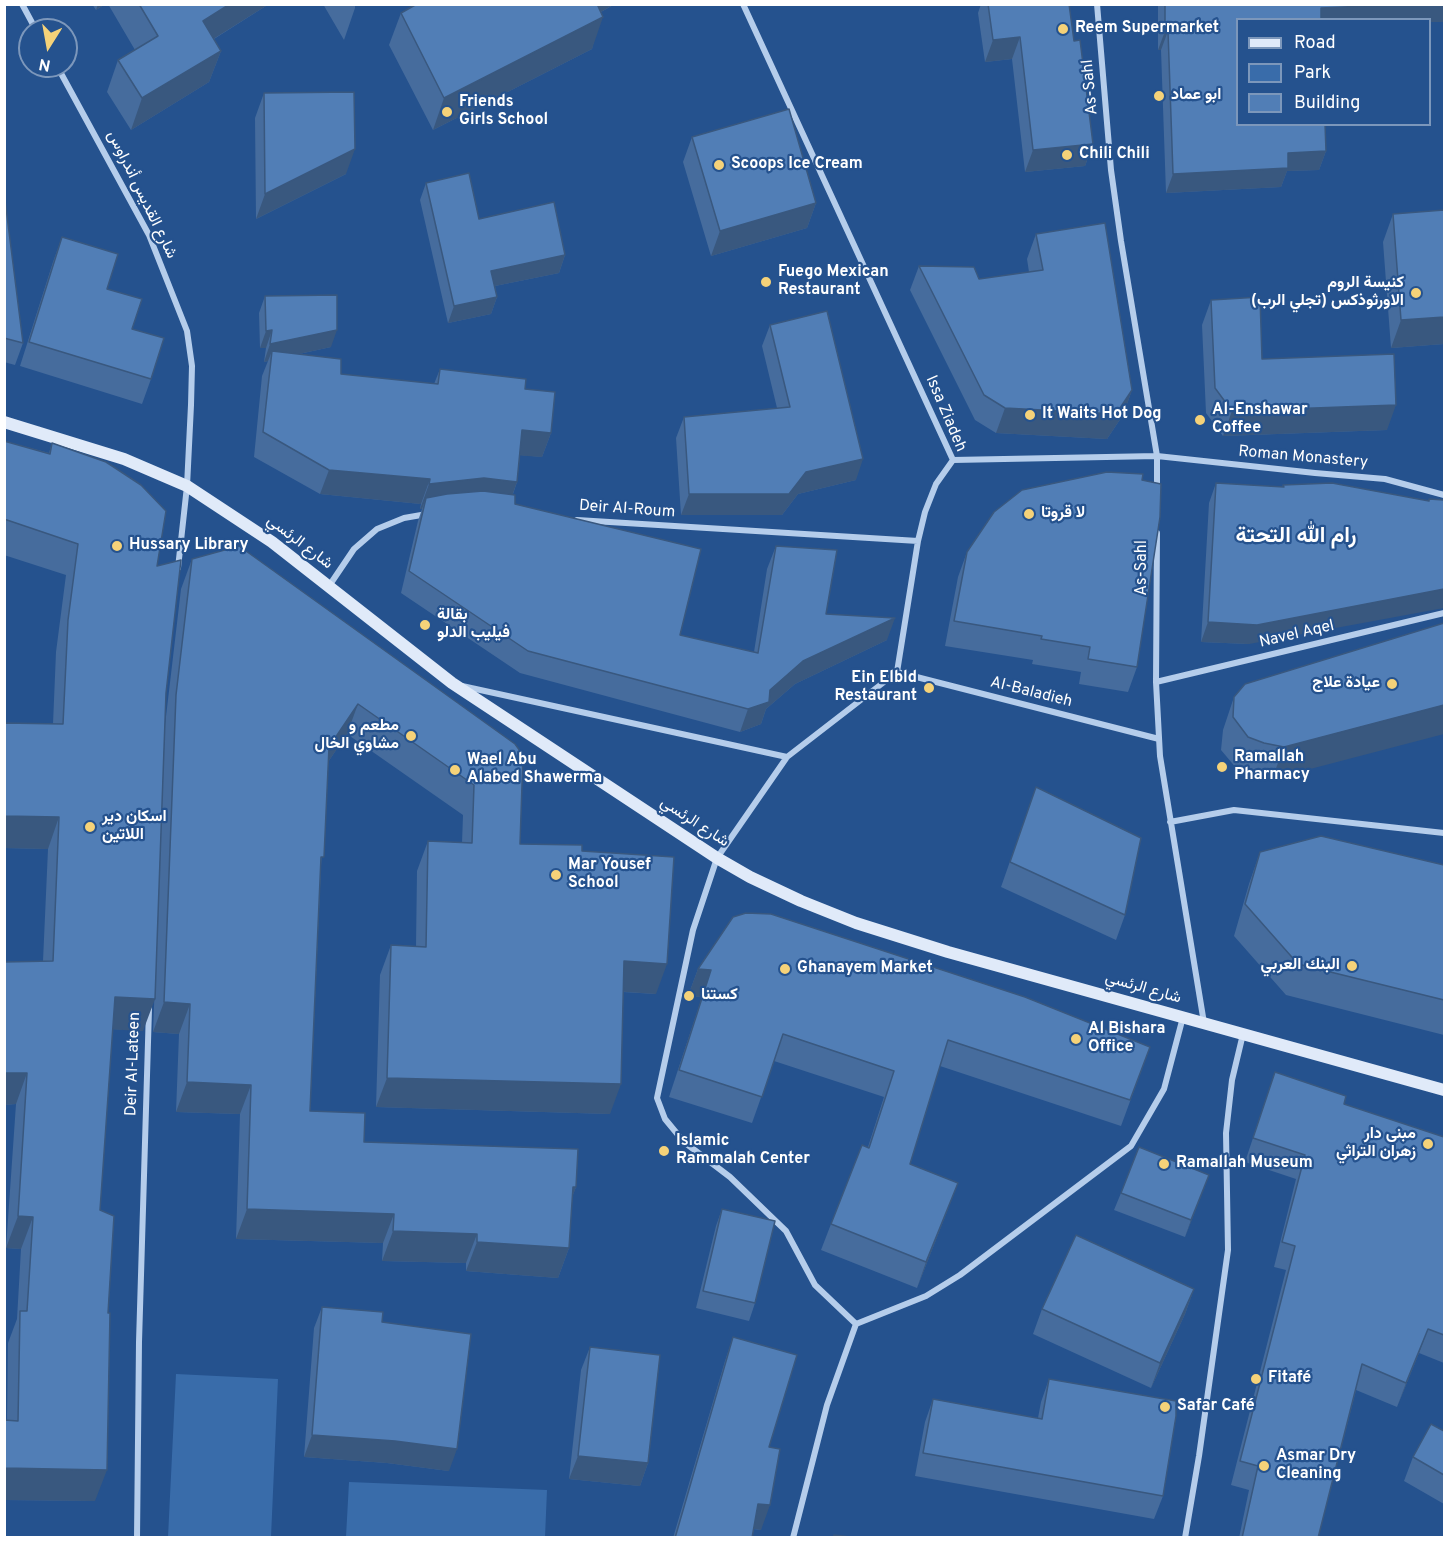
<!DOCTYPE html>
<html>
<head>
<meta charset="utf-8">
<style>
  body { margin:0 }
  #map { position:relative; width:1449px; height:1542px; overflow:hidden; background:#25528e; font-family:Overpass,sans-serif }
  canvas { display:block }
  .frame { position:absolute; inset:0; border:6px solid #fff; pointer-events:none }
  .legend { position:absolute; left:1236px; top:18px; width:195px; height:108px; box-sizing:border-box; background:#25528e; border:2px solid #7c97bb; margin:0; padding:8px 10px; list-style:none; font-size:18px; color:#fff }
  .legend li { display:flex; align-items:center; gap:12px; height:30px }
  .legend b { width:30px; border:2px solid #7c97bb }
  .north { position:absolute; left:18px; top:18px; width:60px; height:60px; box-sizing:border-box; background:#25528e; border:2px solid #7c97bb; border-radius:50%; rotate:191deg; font-size:16px; font-weight:700; line-height:24px; text-align:center; color:#fff }
  .north::after { content:''; display:block; margin:auto; width:21px; height:27px; background:#f5d279; clip-path:polygon(50% 0,100% 100%,50% 72%,0 100%) }
</style>
</head>
<body>
<div id="map">
<canvas width="1449" height="1542"></canvas>
<div class="frame"></div>
<ul class="legend">
<li><b style="height:8px;background:#e0eaf9"></b>Road</li>
<li><b style="height:16px;background:#396caa"></b>Park</li>
<li><b style="height:16px;background:#517eb6"></b>Building</li>
</ul>
<div class="north">N</div>
</div>
<script>
const context = document.querySelector('canvas').getContext('2d');
context.lineJoin = 'round';
function paint(path, color) { context.fillStyle = color; context.fill(path, 'evenodd'); }
const toPath = rows => new Path2D(rows.map(r => 'M' + r).join(''));
function stroke(path, color, width, dash) { context.strokeStyle = color; context.lineWidth = width; context.lineCap = dash ? 'butt' : 'round'; context.setLineDash(dash || []); context.stroke(path); }
function drawText(font, color, halo, rows, align = 'center') {
  context.font = font + ' Overpass,Vazirmatn,sans-serif'; context.lineWidth = 4.5; context.setLineDash([]); context.textBaseline = 'middle'; context.strokeStyle = halo; context.fillStyle = color; for (const [text, x, y, turn = 0] of rows) {
    context.save(); context.translate(x, y); context.rotate((+turn || 0) * Math.PI / 180); context.textAlign = isNaN(turn) ? turn : align; if (halo) context.strokeText(text, 0, 0); context.fillText(text, 0, 0); context.restore();
  }
}
const green = toPath([
  [176,1374,278,1379,271,1537,168,1537],
  [349,1482,547,1490,545,1537,346,1537]
]);
const minor = toPath([
  [22,4,36,30],
  [743,4,953,460,936,484,925,512,918,541,897,672,787,757,717,858,693,930,657,1098,665,1119,684,1142,730,1177,786,1231,815,1285,856,1324,827,1405,793,1538],
  [1097,4,1111,170,1121,241,1157,456,1157,489],
  [57,66,149,235,187,331,192,366,191,405,187,486,178,568],
  [953,460,1157,456,1315,473,1385,479,1444,495],
  [577,520,918,541],
  [1157,533,1156,682,1160,756,1204,1023],
  [329,586,354,549,377,529,404,518,427,514],
  [897,672,1159,739],
  [1156,682,1444,613],
  [462,686,787,757],
  [1170,822,1234,810,1444,833],
  [856,1324,926,1296,960,1275,1131,1146,1164,1089,1183,1017],
  [137,1538,139,1342,149,1009],
  [1185,1538,1199,1456,1228,1250,1226,1133,1232,1080,1243,1034]
]);
const secondary = toPath([
  [4,422,124,459,187,486,272,542,452,683,717,858,750,877,801,901,856,923,948,952,1444,1090]
]);
const wall = toPath([
  [92,4,105,4,96,10],
  [108,4,269,4,214,39,221,51,209,82,131,130,107,92,118,60,135,50],
  [323,4,355,4,355,8,344,40],
  [411,4,615,4,601,12,592,49,433,130,389,45,401,13,412,7],
  [981,4,1069,4,1074,41,1093,144,1085,166,1025,172,1012,59,985,62,978,13],
  [1158,4,1444,4,1444,22,1430,22,1430,20,1238,20,1326,151,1319,170,1287,171,1281,187,1166,193,1161,50,1158,50],
  [264,93,346,174,256,219,255,118],
  [692,137,816,203,807,228,711,256,683,162],
  [426,183,479,219,565,255,559,273,495,286,497,297,491,314,448,323,420,200],
  [4,192,23,343,15,365,4,362],
  [1444,210,1444,344,1391,348,1383,242,1393,214],
  [1036,234,1132,390,1123,415,1107,439,996,433,975,420,910,290,919,266,979,279,1029,272,1027,259],
  [62,237,107,289,151,379,142,404,20,366,53,262],
  [265,296,331,347,299,354,341,374,434,384,440,369,525,389,551,433,542,457,520,455,517,482,513,494,515,504,680,635,754,652,767,569,776,546,826,614,887,640,795,684,766,709,761,724,740,732,520,673,401,593,418,521,422,509,420,509,421,504,320,494,254,457,262,376,268,361,264,362,266,348,260,348,259,313],
  [1211,300,1262,359,1387,430,1223,436,1206,413,1202,325],
  [770,325,856,480,798,494,782,515,681,515,676,438,684,417,777,408,762,346],
  [4,441,49,453,52,443,157,566,166,693,143,1031,112,1029,100,1210,95,1501,4,1500,4,1420,7,1420,8,1343,17,1319,21,1249,6,1248,16,1104,4,1105,4,962,43,961,48,849,4,848,4,723,53,724,56,652,66,575,4,555],
  [1142,480,1137,667,1128,692,1079,684,1081,672,1032,664,1033,660,945,646,958,577,967,552],
  [1216,483,1282,487,1283,485,1428,501,1429,499,1444,500,1249,644,1201,642,1209,503],
  [192,559,515,744,520,844,582,851,656,994,623,992,610,1114,376,1107,380,975,391,945,416,946,417,871,428,841,462,843,463,815,347,734,328,762,321,866,310,1111,364,1142,576,1187,572,1197,569,1248,558,1278,466,1271,466,1263,382,1261,383,1243,236,1239,240,1114,176,1112,179,1034,153,1032,165,725,181,589],
  [1444,623,1272,779,1252,776,1237,769,1221,750,1223,730,1234,697],
  [1036,787,1125,915,1116,940,1001,887],
  [1260,852,1444,865,1444,1035,1286,995,1234,936,1249,884],
  [698,969,1150,1047,1121,1126,940,1066,910,1164,948,1209,917,1288,821,1250,831,1224,868,1147,884,1097,774,1061,752,1123,669,1097,702,997,688,996],
  [1275,1072,1344,1104,1444,1137,1444,1363,1419,1353,1397,1407,1356,1390,1318,1538,1239,1538,1249,1490,1231,1485,1286,1270,1274,1267,1296,1179,1245,1162],
  [1209,1175,1185,1237,1114,1210,1121,1193],
  [722,1209,755,1303,749,1321,696,1308,716,1226],
  [1194,1289,1185,1314,1151,1388,1033,1334,1042,1309],
  [322,1307,382,1322,449,1471,387,1463,304,1457,314,1328],
  [733,1337,769,1447,761,1530,753,1529,752,1538,673,1538,725,1361],
  [590,1347,648,1463,640,1486,569,1479,581,1370],
  [1049,1379,1163,1496,1154,1519,915,1476,925,1422,933,1399,1038,1418,1041,1402],
  [1444,1431,1444,1504,1404,1481,1413,1457]
]);
const shadedWall = toPath([
  [98,4,105,4,96,10],
  [230,4,269,4,191,53,203,21],
  [586,4,615,4,579,24],
  [1408,4,1444,4,1444,22,1430,22,1430,20,1317,20,1321,8],
  [603,17,592,49,433,130,444,98],
  [1165,31,1168,31,1161,50,1158,50],
  [1020,37,1012,59,985,62,993,40],
  [221,51,209,82,131,130,142,98],
  [1093,144,1085,166,1025,172,1033,150],
  [355,149,346,174,256,219,265,194],
  [1326,151,1319,170,1287,171,1281,187,1166,193,1173,174,1288,153],
  [816,203,807,228,711,256,720,231],
  [565,255,559,273,485,288,491,271],
  [497,297,491,314,448,323,454,306],
  [1444,317,1444,344,1391,348,1401,320],
  [272,330,266,348,260,348,266,331],
  [337,330,331,347,271,360,272,351,268,361,264,362,270,344],
  [1132,390,1123,415,1107,439,996,433,1005,408],
  [1396,405,1387,430,1223,436,1232,411],
  [522,430,551,433,542,457,513,455],
  [863,459,856,480,798,494,782,515,681,515,689,494],
  [329,470,430,479,421,504,320,494],
  [484,478,517,482,508,507,426,498,422,509,420,509,429,484],
  [1444,589,1444,608,1249,644,1201,642,1208,622],
  [895,618,887,640,795,684,766,709,761,724,740,732,748,709,803,661],
  [358,704,347,734,318,777,329,747],
  [1444,705,1444,734,1272,779,1284,747],
  [4,816,59,817,48,849,4,848],
  [624,961,667,964,656,994,613,991],
  [698,969,711,970,702,997,688,996],
  [115,997,155,999,143,1031,103,1029],
  [164,1002,190,1004,179,1034,153,1032],
  [4,1073,27,1073,16,1104,4,1105],
  [387,1078,621,1084,610,1114,376,1107],
  [187,1082,251,1085,240,1114,176,1112],
  [1209,1175,1203,1192,1185,1237,1191,1220],
  [958,1183,948,1209,917,1288,926,1262],
  [573,1187,576,1187,565,1217],
  [247,1209,394,1214,383,1243,236,1239],
  [18,1216,33,1217,21,1249,6,1248],
  [393,1231,477,1234,466,1263,382,1261],
  [477,1242,569,1248,558,1278,466,1271],
  [1194,1289,1185,1314,1151,1388,1160,1363],
  [1428,1329,1419,1353,1397,1407,1406,1383],
  [312,1435,395,1441,457,1449,449,1471,387,1463,304,1457],
  [578,1456,648,1463,640,1486,569,1479],
  [4,1468,107,1470,95,1501,4,1500],
  [758,1504,770,1505,761,1530,749,1528]
]);
const building = toPath([
  [139,4,230,4,203,21,221,51,142,98,118,60,158,36,139,4],
  [417,4,597,4,603,17,444,98,401,13,417,4],
  [988,4,1069,4,1074,41,1080,40,1093,144,1033,150,1020,37,993,40,988,4],
  [1165,4,1408,4,1321,8,1321,20,1238,20,1238,124,1325,124,1326,151,1288,153,1288,168,1173,174,1168,31,1165,31,1165,4],
  [354,92,355,149,265,194,264,93,354,92],
  [789,109,816,203,720,231,692,137,789,109],
  [469,173,479,219,554,202,565,255,491,271,497,297,454,306,426,183,469,173],
  [4,192,23,343,4,338,4,192],
  [1444,210,1444,317,1401,320,1393,214,1444,210],
  [1105,223,1132,390,1116,414,1005,408,984,395,919,266,974,267,979,279,1043,270,1036,234,1105,223],
  [62,237,118,254,107,289,142,299,132,329,164,338,151,379,29,342,62,237],
  [337,295,337,330,270,344,272,330,266,331,265,296,337,295],
  [1260,297,1262,359,1394,354,1396,405,1232,411,1215,388,1211,300,1260,297],
  [827,311,863,459,806,472,789,494,689,494,684,417,790,407,770,325,827,311],
  [272,351,341,359,341,374,438,384,440,369,526,379,525,389,555,392,551,433,522,430,517,482,484,478,429,484,430,479,329,470,263,432,272,351],
  [4,441,50,454,52,443,106,462,141,485,166,511,157,566,181,560,166,693,155,999,115,997,100,1210,114,1216,108,1313,110,1313,107,1470,4,1468,4,1420,18,1421,20,1311,27,1311,33,1217,18,1216,27,1073,4,1073,4,962,53,961,59,817,4,816,4,723,63,724,68,620,78,544,4,519,4,441],
  [1107,472,1143,474,1142,480,1161,484,1160,517,1137,667,1088,659,1090,647,1041,639,1042,636,954,621,967,552,994,512,1022,490,1107,472],
  [1216,483,1284,487,1283,485,1332,483,1429,501,1429,499,1444,500,1444,589,1257,625,1208,622,1216,483],
  [483,491,515,495,515,504,701,549,680,635,758,653,776,546,837,550,826,614,895,618,803,661,770,690,769,702,748,709,528,651,409,571,426,498,447,494,483,491],
  [239,546,515,744,523,755,520,844,582,845,582,851,674,857,667,964,624,961,621,1084,387,1078,391,945,426,947,428,841,472,843,474,785,358,704,329,747,324,857,321,857,310,1111,365,1113,364,1142,578,1149,576,1187,573,1187,569,1248,477,1242,477,1234,393,1231,394,1214,247,1209,251,1085,187,1082,190,1004,164,1002,176,695,192,559,239,546],
  [1444,623,1444,705,1284,747,1264,743,1248,737,1233,717,1234,697,1245,684,1444,623],
  [1036,787,1141,838,1125,915,1010,862,1036,787],
  [1321,836,1444,865,1444,1000,1298,964,1245,904,1260,852,1321,836],
  [746,913,771,914,1025,997,1150,1047,1130,1100,948,1040,910,1164,958,1183,926,1262,831,1224,862,1145,869,1148,894,1071,783,1034,762,1097,679,1070,711,970,698,969,733,917,746,913],
  [1275,1072,1346,1096,1344,1104,1444,1137,1444,1335,1428,1329,1406,1383,1362,1364,1318,1538,1242,1538,1258,1466,1240,1461,1295,1246,1282,1242,1305,1155,1253,1138,1275,1072],
  [1139,1147,1209,1175,1191,1220,1121,1193,1139,1147],
  [722,1209,775,1221,755,1303,703,1291,722,1209],
  [1076,1235,1194,1289,1160,1363,1042,1309,1076,1235],
  [322,1307,383,1312,382,1322,471,1334,457,1449,395,1441,312,1435,322,1307],
  [733,1337,797,1355,769,1447,780,1449,770,1505,758,1504,752,1538,675,1538,733,1337],
  [590,1347,660,1355,648,1463,578,1456,590,1347],
  [1049,1379,1176,1401,1176,1416,1163,1496,923,1453,933,1399,1042,1419,1049,1379],
  [1431,1424,1444,1431,1444,1475,1413,1457,1431,1424],
  [834,1535,859,1538,833,1538,834,1535]
]);
const markers = [
  [1063,29,6,"#f5d279"],
  [1159,96,6,"#f5d279"],
  [447,112,6,"#f5d279"],
  [1067,155,6,"#f5d279"],
  [719,165,6,"#f5d279"],
  [766,282,6,"#f5d279"],
  [1416,293,6,"#f5d279"],
  [1030,415,6,"#f5d279"],
  [1200,420,6,"#f5d279"],
  [1029,514,6,"#f5d279"],
  [117,546,6,"#f5d279"],
  [425,625,6,"#f5d279"],
  [1392,684,6,"#f5d279"],
  [929,688,6,"#f5d279"],
  [411,736,6,"#f5d279"],
  [1222,767,6,"#f5d279"],
  [455,770,6,"#f5d279"],
  [90,827,6,"#f5d279"],
  [556,875,6,"#f5d279"],
  [1352,966,6,"#f5d279"],
  [785,969,6,"#f5d279"],
  [689,996,6,"#f5d279"],
  [1076,1039,6,"#f5d279"],
  [1428,1144,6,"#f5d279"],
  [664,1151,6,"#f5d279"],
  [1164,1164,6,"#f5d279"],
  [1256,1379,6,"#f5d279"],
  [1165,1407,6,"#f5d279"],
  [1264,1466,6,"#f5d279"]
];
const poiNames = [
  ["Reem Supermarket",1075,29],
  ["ابو عماد",1171,96],
  ["Friends",459,103],
  ["Girls School",459,121],
  ["Chili Chili",1079,155],
  ["Scoops Ice Cream",731,165],
  ["Fuego Mexican",778,273],
  ["Restaurant",778,291],
  ["كنيسة الروم",1404,284,"right"],
  ["الاورثوذكس (تجلي الرب)",1404,302,"right"],
  ["Al-Enshawar",1212,411],
  ["Coffee",1212,429],
  ["It Waits Hot Dog",1042,415],
  ["لا قروتا",1041,514],
  ["Hussary Library",129,546],
  ["بقالة",437,616],
  ["فيليب الدلو",437,634],
  ["Ein Elbld",917,679,"right"],
  ["Restaurant",917,697,"right"],
  ["عيادة علاج",1380,684,"right"],
  ["مطعم و",399,727,"right"],
  ["مشاوي الخال",399,745,"right"],
  ["Ramallah",1234,758],
  ["Pharmacy",1234,776],
  ["Wael Abu",467,761],
  ["Alabed Shawerma",467,779],
  ["اسكان دير",102,818],
  ["اللاتين",102,836],
  ["Mar Yousef",568,866],
  ["School",568,884],
  ["البنك العربي",1340,966,"right"],
  ["Ghanayem Market",797,969],
  ["كستنا",701,996],
  ["Al Bishara",1088,1030],
  ["Office",1088,1048],
  ["مبنى دار",1416,1135,"right"],
  ["زهران التراثي",1416,1153,"right"],
  ["Islamic",676,1142],
  ["Rammalah Center",676,1160],
  ["Ramallah Museum",1176,1164],
  ["Fitafé",1268,1379],
  ["Safar Café",1177,1407],
  ["Asmar Dry",1276,1457],
  ["Cleaning",1276,1475]
];
const streetNames = [
  ["As-Sahl",1091,87,-95],
  ["شارع القديس أندراوس",141,195,64],
  ["Issa Ziadeh",945,414,67],
  ["Roman Monastery",1303,458,5],
  ["Deir Al-Roum",627,510,4],
  ["شارع الرئسي",299,543,37],
  ["As-Sahl",1143,568,-90],
  ["Navel Aqel",1297,635,-13],
  ["Al-Baladieh",1031,693,14],
  ["شارع الرئسي",694,823,33],
  ["شارع الرئسي",1143,989,16],
  ["Deir Al-Lateen",134,1064,-88]
];
const districtNames = [
  ["رام الله التحتة",1296,538]
];
paint(green, '#396caa');
stroke(minor, '#b5cdeb', 6);
stroke(secondary, '#e0eaf9', 12);
paint(wall, '#466c9d');
paint(shadedWall, '#39587f');
paint(building, '#517eb6');
stroke(building, '#39587f', 1.5);
for (const [x, y, r, color] of markers) { const dot = new Path2D(); dot.arc(x, y, r, 0, 2 * Math.PI); context.fillStyle = color; context.fill(dot); stroke(dot, '#25528e', 2); }
drawText('bold 16px', '#fff', '#25528e', poiNames, 'left');
drawText('16px', '#fff', '#25528e', streetNames);
drawText('bold 22px', '#fff', '#25528e', districtNames);
</script>
</body>
</html>
